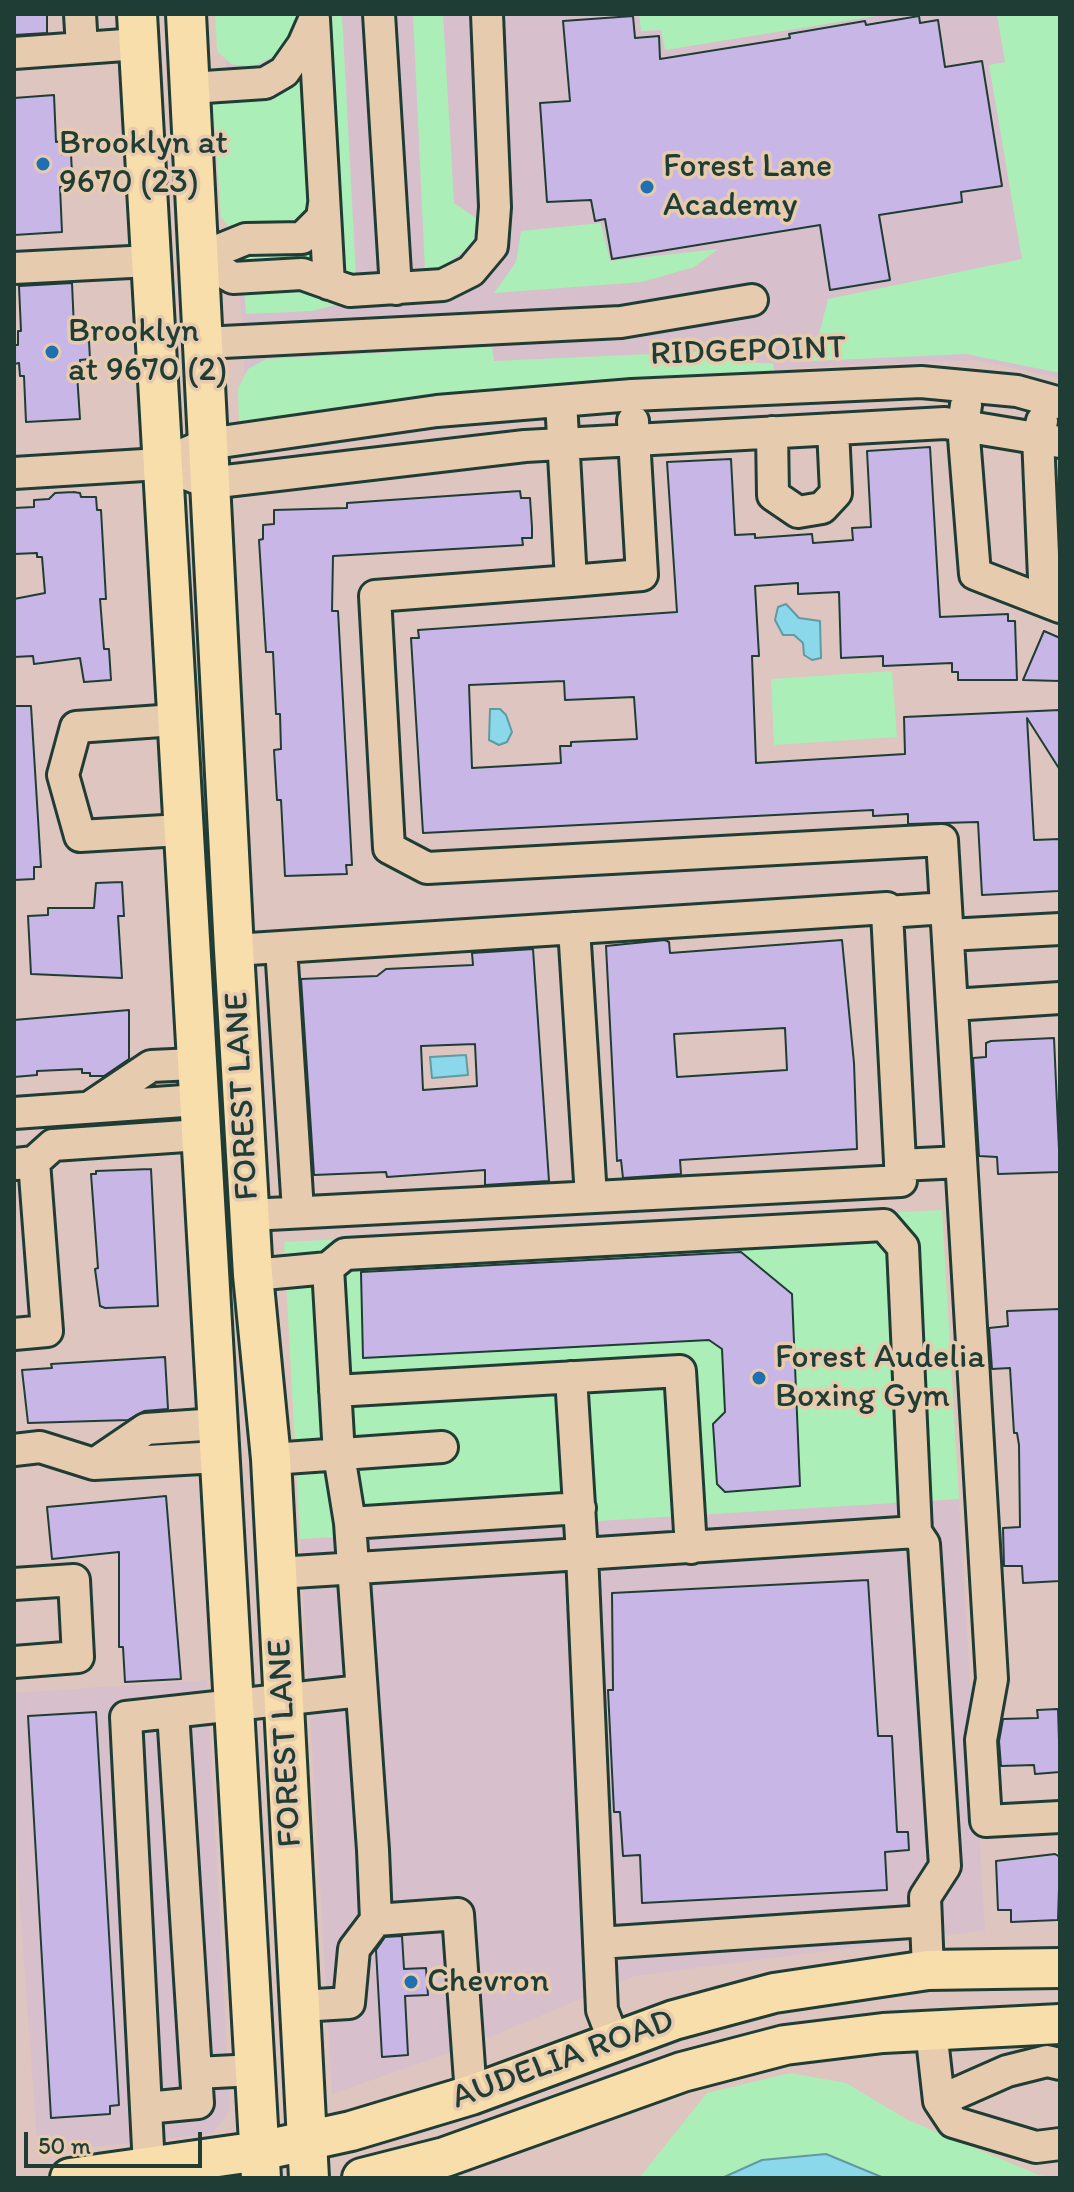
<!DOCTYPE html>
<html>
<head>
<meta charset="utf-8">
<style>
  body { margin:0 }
  #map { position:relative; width:1074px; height:2192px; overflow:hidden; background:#dec5bf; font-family:Itim,sans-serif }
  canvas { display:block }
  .frame { position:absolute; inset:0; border:16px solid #1f3d34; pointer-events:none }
  .scale { position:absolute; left:24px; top:2132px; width:178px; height:36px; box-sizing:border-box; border:4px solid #1f3d34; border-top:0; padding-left:10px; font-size:24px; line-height:28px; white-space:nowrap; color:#1f3d34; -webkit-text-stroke:6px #e7cbae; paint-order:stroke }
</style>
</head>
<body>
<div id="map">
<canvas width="1074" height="2192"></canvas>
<div class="frame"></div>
<div class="scale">50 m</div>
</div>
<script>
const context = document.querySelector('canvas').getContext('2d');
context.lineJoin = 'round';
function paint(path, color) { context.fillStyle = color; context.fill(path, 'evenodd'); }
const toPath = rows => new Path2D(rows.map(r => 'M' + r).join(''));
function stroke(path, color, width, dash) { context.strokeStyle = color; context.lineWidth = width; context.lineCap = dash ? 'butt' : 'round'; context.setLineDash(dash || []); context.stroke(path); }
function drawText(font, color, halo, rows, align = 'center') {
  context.font = font + ' Itim,sans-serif'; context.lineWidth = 7; context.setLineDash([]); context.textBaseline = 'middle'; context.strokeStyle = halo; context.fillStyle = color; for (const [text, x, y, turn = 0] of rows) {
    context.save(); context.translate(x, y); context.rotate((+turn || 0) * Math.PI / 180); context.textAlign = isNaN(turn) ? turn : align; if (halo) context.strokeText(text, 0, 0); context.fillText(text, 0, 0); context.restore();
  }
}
const built = toPath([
  [223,14,1060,14,1060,378,976,360,832,366,511,384,247,414],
  [959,1499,985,1930,635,1976,471,2045,332,2094,300,1539],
  [207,1680,230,2109,213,2133,38,2154,14,1824,14,1693]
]);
const green = toPath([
  [215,14,300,14,281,53,252,67,231,64,217,51],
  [335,14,342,14,356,277,340,266,322,35],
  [413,14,443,14,454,203,476,218,474,239,464,251,443,267,425,271],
  [639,14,888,14,665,50,661,30,641,31],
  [997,14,1060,14,1060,373,966,354,790,362,819,334,828,299,1022,259,989,65,1005,62],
  [304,66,311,202,308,216,299,223,277,226,229,227,221,217,212,92],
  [601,223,610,261,718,249,694,267,642,282,494,293,516,262,521,231],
  [322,239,323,268,242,263,241,255,297,252],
  [297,285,339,304,312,311,246,314,244,289],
  [492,347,494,361,718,351,753,363,773,363,775,374,366,403,239,425,238,389,248,369,266,359],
  [892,671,897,737,774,745,771,679],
  [942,1210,959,1499,300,1539,284,1242],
  [790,2073,846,2083,908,2120,1039,2175,1060,2178,639,2178,707,2093]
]);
const water = toPath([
  [786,604,799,618,820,621,821,658,812,660,804,655,803,643,794,635,783,635,775,620,778,607,786,604],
  [490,709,500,709,506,715,512,732,507,742,499,745,489,740,490,709],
  [466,1055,468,1075,432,1078,430,1057,466,1055],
  [826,2154,884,2178,722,2178,762,2160,826,2154]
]);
const building = toPath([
  [14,14,47,14,47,33,14,35,14,14],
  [633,16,635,38,659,36,660,59,790,38,789,34,865,21,866,25,919,16,920,23,938,20,945,67,982,61,1002,186,961,192,962,202,879,215,890,280,830,290,820,225,612,259,605,219,595,221,591,200,547,202,540,103,570,101,563,21,633,16],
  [54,95,56,142,61,141,62,155,71,154,72,173,62,173,63,187,60,187,62,232,14,235,14,98,54,95],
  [72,283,74,328,79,328,80,342,89,341,90,359,80,360,81,373,77,374,80,419,26,422,24,376,20,376,19,363,14,364,14,345,18,345,18,331,21,331,19,286,72,283],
  [930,447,940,617,1008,614,1008,621,1015,621,1017,680,958,680,958,672,952,672,952,663,883,666,883,656,841,658,839,592,798,594,798,583,755,586,759,656,752,656,756,763,905,754,904,717,1060,710,1060,770,1027,718,1034,840,1060,839,1059,891,982,895,978,822,908,824,908,814,873,816,873,810,423,833,411,638,419,638,418,630,677,612,667,462,731,459,735,535,755,534,755,538,812,534,813,543,853,540,852,528,871,527,867,451,930,447],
  [564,681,565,700,634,697,637,739,571,742,571,746,560,746,561,763,472,768,469,685,564,681],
  [520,491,521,498,530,498,532,527,532,538,522,538,523,545,333,556,332,611,338,611,352,865,346,865,347,874,285,876,281,800,277,800,274,750,281,749,280,714,276,714,273,652,266,652,259,540,263,539,263,525,274,524,274,510,347,508,347,503,520,491],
  [73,492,80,493,81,497,96,497,97,510,101,510,106,599,100,599,104,649,109,649,111,680,84,682,80,658,34,664,33,656,14,657,14,599,45,593,42,557,37,557,37,553,14,554,14,508,34,507,34,500,49,499,55,493,73,492],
  [1044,631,1060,638,1060,681,1023,680,1044,631],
  [14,706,31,706,41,867,34,867,34,879,14,880,14,706],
  [122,882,124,916,118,916,122,978,31,974,28,916,48,915,48,908,94,908,96,883,122,882],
  [665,940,669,942,670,953,842,940,854,1063,857,1149,680,1160,681,1174,623,1178,621,1160,617,1161,606,946,665,940],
  [785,1028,787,1070,677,1077,674,1034,785,1028],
  [533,949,549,1181,485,1185,485,1170,387,1177,386,1172,314,1175,301,979,377,976,386,969,473,965,472,953,533,949],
  [475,1044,477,1086,423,1090,421,1046,475,1044],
  [129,1010,129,1059,104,1076,90,1076,90,1073,82,1073,82,1069,37,1071,37,1075,14,1077,14,1020,129,1010],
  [1054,1038,1060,1172,998,1174,997,1157,979,1156,973,1058,986,1057,986,1043,991,1041,1054,1038],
  [151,1169,158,1306,105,1308,100,1306,95,1269,98,1268,91,1174,96,1174,96,1171,151,1169],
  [741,1252,792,1294,800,1486,725,1492,717,1484,713,1424,725,1412,722,1349,709,1340,363,1358,361,1272,741,1252],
  [1060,1309,1060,1581,1023,1583,1022,1566,1004,1566,1003,1528,1020,1527,1019,1445,1017,1433,1014,1433,1010,1368,992,1369,989,1328,1008,1326,1007,1311,1060,1309],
  [165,1357,168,1409,144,1411,128,1420,28,1423,22,1370,52,1368,51,1364,165,1357],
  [166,1496,181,1679,125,1682,123,1647,119,1647,119,1552,52,1559,47,1507,166,1496],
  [868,1580,878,1736,892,1736,897,1832,908,1832,909,1850,885,1852,887,1890,642,1903,640,1855,623,1856,620,1812,614,1812,608,1690,613,1690,612,1593,868,1580],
  [1058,1709,1060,1772,1035,1774,1034,1765,1001,1766,999,1741,1003,1719,1038,1718,1037,1710,1058,1709],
  [96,1712,119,2105,110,2106,110,2114,51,2118,28,1716,96,1712],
  [1055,1854,1060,1857,1058,1920,1011,1922,1011,1910,998,1910,996,1861,1055,1854],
  [402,1936,404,1969,426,1968,428,1995,405,1996,408,2055,382,2057,376,1950,385,1937,402,1936]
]);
const minor = toPath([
  [80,14,82,48],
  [379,14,396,289],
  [314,19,329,284],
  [14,53,138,44],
  [190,88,265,83,284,72,303,45,314,20],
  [199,258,233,278,302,274,350,291,443,285,471,271,492,246,495,207,487,14],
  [199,258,246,239,302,238,322,218,324,204],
  [14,268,150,261],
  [203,343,621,322,752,300],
  [561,401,571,581,375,596,389,848,427,868,942,840,992,1679,981,1740,986,1821,1060,1817],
  [966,405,963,425,975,574,1060,607],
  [1042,421,1038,437,1045,601],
  [772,432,773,495,798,512,822,508,836,493,833,429],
  [160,464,209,483,525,446,945,423,1060,442],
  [14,473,160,464,207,444,437,411,632,395,921,382,1017,391,1060,403],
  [571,581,642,575,633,421],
  [175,720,76,727,63,775,80,836,181,830],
  [887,912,946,908],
  [574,928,591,1197],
  [948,935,1060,929],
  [281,947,298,1211],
  [234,950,887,908,887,912,901,1181,250,1215],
  [952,1005,1060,998],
  [90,1107,151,1066,195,1064],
  [14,1113,198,1100],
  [16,1164,34,1162,53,1145,200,1135],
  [900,1165,961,1162],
  [328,1268,345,1254,884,1225,903,1247,916,1532],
  [253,1275,328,1268,339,1455,350,1523,373,1850,376,1920,354,1949,349,2003,300,2006],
  [14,1334,47,1331,34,1162],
  [335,1391,680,1371,691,1548],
  [14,1450,40,1447,94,1464,219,1457],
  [271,1459,442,1447],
  [96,1463,146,1429,217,1424],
  [350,1523,580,1508],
  [277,1573,582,1554,571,1377],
  [14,1584,74,1580,78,1657,14,1662],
  [173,1712,196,2073],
  [376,1920,458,1914,471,2095],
  [599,1943,926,1921],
  [931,2030,939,2101,953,2122,1036,2147,1060,2144],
  [614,2041,602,2010,582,1554,916,1532,924,1544,945,1866,925,1897,928,1970],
  [939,2101,1007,2071,1047,2061,1060,2064],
  [146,2108,198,2103,196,2073,255,2070],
  [149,2167,126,1717,361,1691]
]);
const major = toPath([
  [137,14,261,2178],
  [186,14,234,950,253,1275,271,1459,309,2178],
  [70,2178,260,2151,351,2131,471,2095,674,2020,774,1993,928,1970,1060,1968],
  [362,2178,445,2157,682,2072,785,2045,883,2033,1060,2024]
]);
const markers = [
  [43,164,8,"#1f6fb2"],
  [647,187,8,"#1f6fb2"],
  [52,352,8,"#1f6fb2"],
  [759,1378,8,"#1f6fb2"],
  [411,1982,8,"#1f6fb2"]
];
const poiNames = [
  ["Brooklyn at",59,144],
  ["9670 (23)",59,183],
  ["Forest Lane",663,167],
  ["Academy",663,206],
  ["Brooklyn",68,332],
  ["at 9670 (2)",68,371],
  ["Forest Audelia",775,1358],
  ["Boxing Gym",775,1397],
  ["Chevron",427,1982]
];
const streetNames = [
  ["RIDGEPOINT",748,352,-2],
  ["FOREST LANE",243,1096,-93],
  ["FOREST LANE",286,1743,-93],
  ["AUDELIA ROAD",563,2060,-20]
];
paint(built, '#d7c0cb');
paint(green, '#abeeb8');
paint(water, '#8bd8eb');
stroke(water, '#609aa2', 2);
paint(building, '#c8b6e7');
stroke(building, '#1f3d34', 2);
stroke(minor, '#1f3d34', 36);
stroke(major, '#1f3d34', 44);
stroke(minor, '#e7cbae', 30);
stroke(major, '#f8deab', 38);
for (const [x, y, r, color] of markers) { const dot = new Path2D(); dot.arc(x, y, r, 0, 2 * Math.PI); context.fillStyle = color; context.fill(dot); stroke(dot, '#e7cbae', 3); }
drawText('34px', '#1f3d34', '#e7cbae', poiNames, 'left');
drawText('34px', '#1f3d34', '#e7cbae', streetNames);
</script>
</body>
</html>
